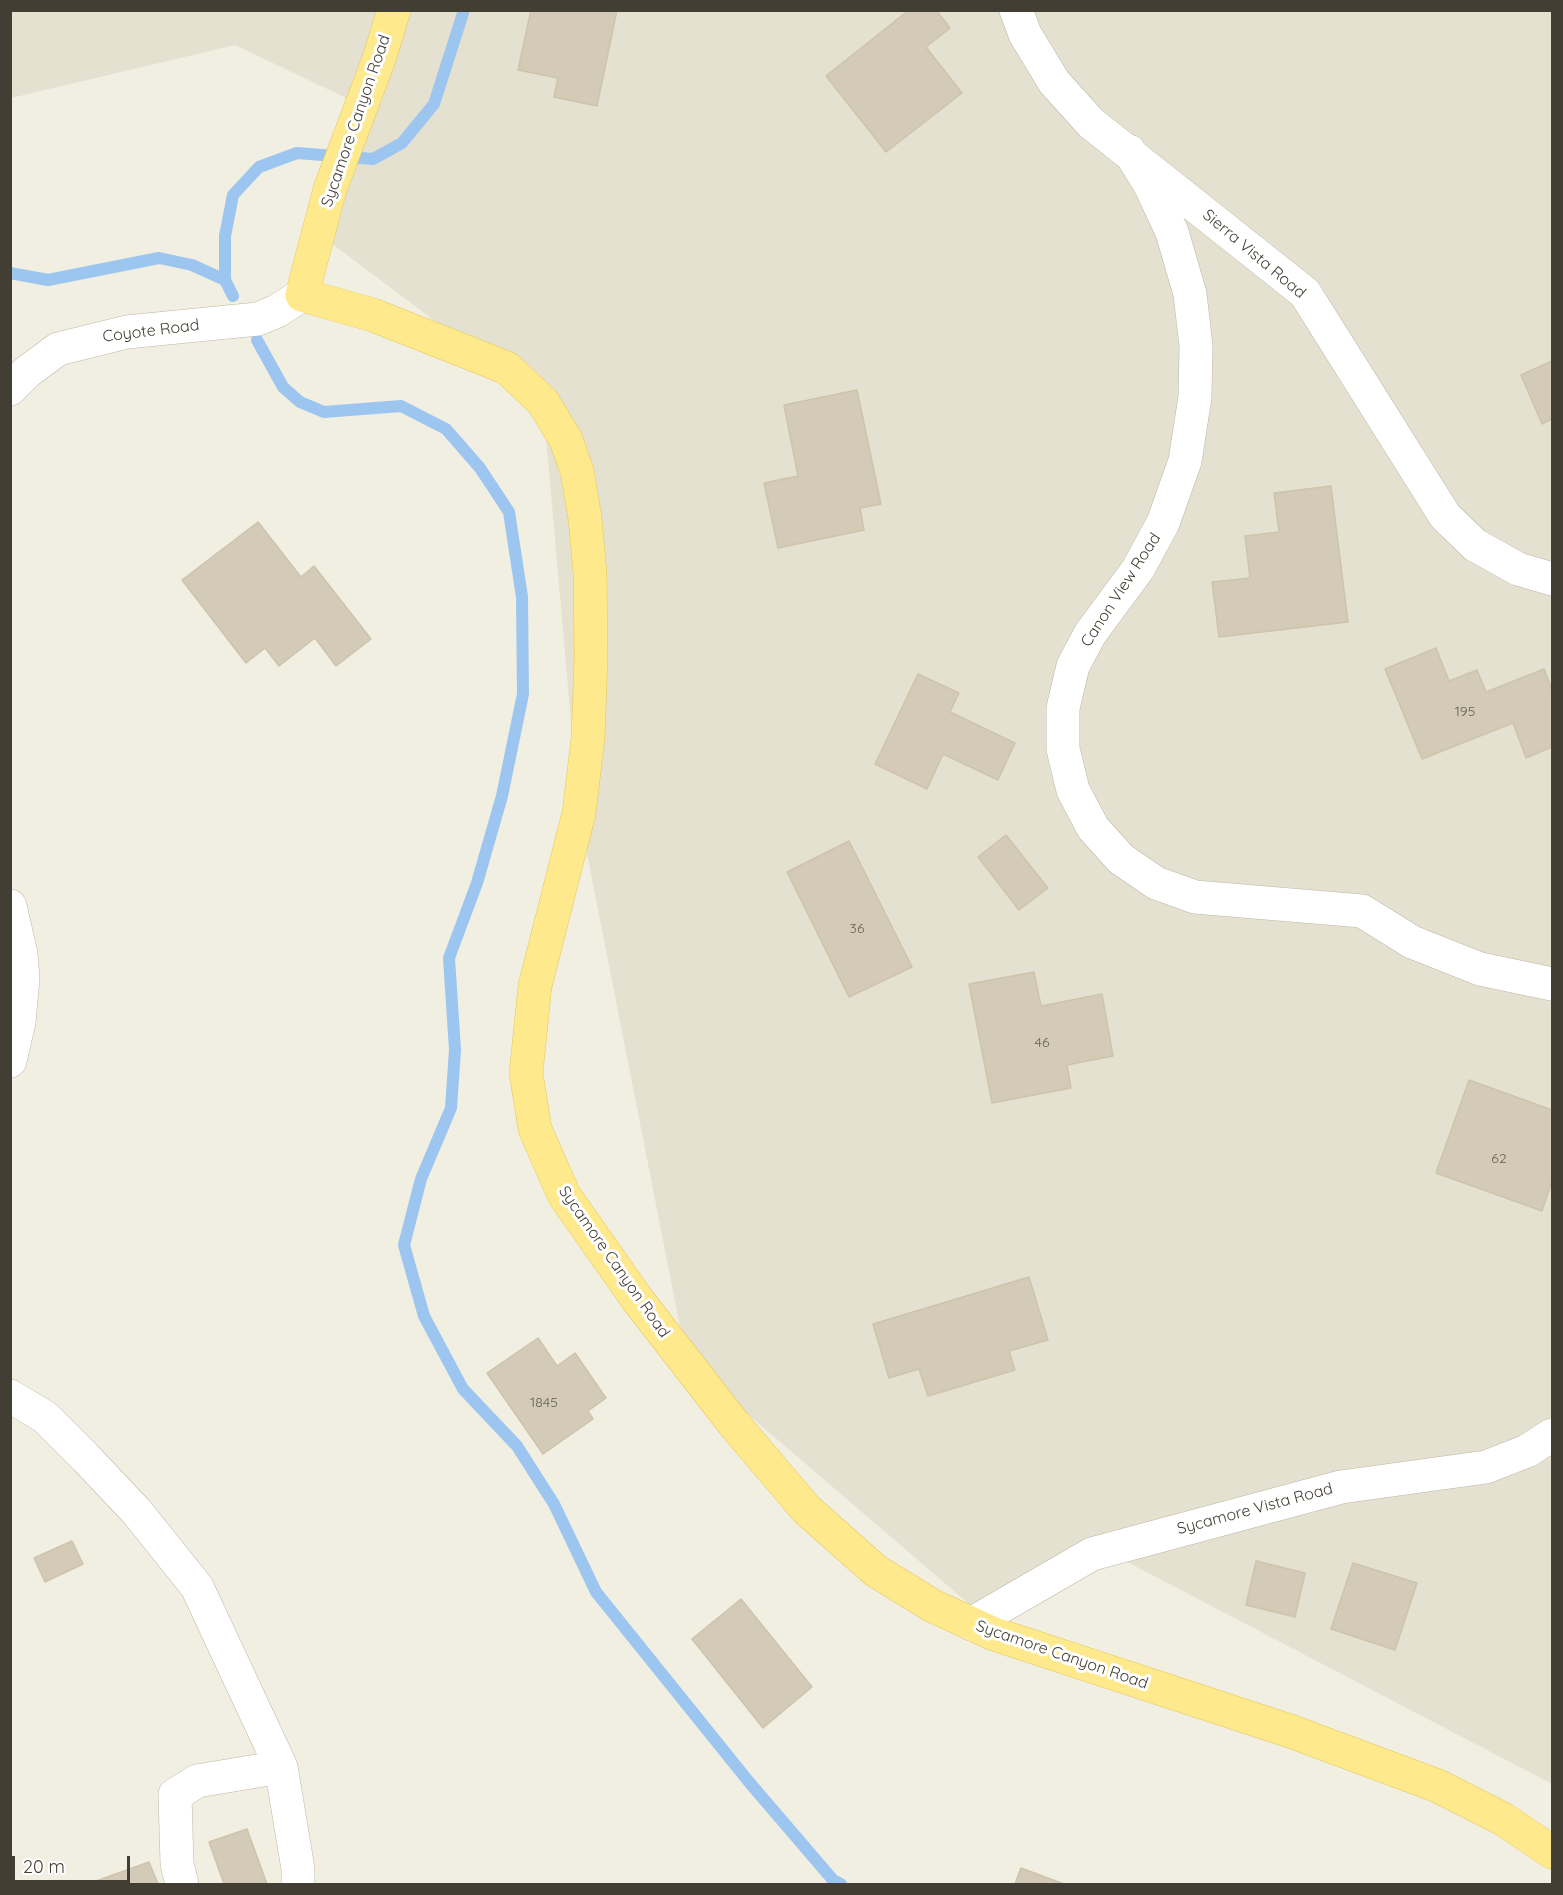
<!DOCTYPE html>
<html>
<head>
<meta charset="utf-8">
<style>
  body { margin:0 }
  #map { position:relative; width:1563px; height:1895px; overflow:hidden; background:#f1eee2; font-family:Quicksand,sans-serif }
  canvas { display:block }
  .frame { position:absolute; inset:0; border:12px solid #433e33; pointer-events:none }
  .scale { position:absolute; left:12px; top:1856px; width:118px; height:27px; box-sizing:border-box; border:3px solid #433e33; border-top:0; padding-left:8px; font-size:18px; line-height:21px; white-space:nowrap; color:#433e33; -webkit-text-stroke:4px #fff; paint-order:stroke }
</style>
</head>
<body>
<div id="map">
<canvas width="1563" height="1895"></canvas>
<div class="frame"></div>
<div class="scale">20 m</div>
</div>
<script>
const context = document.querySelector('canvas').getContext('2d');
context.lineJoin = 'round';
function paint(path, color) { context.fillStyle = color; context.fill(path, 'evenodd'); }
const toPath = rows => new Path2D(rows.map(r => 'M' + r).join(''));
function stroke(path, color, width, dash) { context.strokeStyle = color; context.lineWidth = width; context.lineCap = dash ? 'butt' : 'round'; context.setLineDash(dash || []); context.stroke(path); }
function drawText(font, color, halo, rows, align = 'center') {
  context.font = font + ' Quicksand,sans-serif'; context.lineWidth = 6; context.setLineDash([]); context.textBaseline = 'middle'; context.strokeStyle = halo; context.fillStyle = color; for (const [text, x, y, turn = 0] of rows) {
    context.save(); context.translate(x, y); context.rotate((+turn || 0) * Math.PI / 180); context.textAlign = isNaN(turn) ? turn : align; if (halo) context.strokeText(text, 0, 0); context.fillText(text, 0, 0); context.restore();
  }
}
const residential = toPath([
  [10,11,1552,11,1552,1784,1093,1544,975,1609,687,1362,579,813,543,402,319,234,361,105,235,45,11,98]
]);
const stream = toPath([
  [10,273,48,280,159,258,192,265,225,280],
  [233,296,225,280,225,236,233,195,259,167,297,153,373,159,402,143,434,104,464,10],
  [257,340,283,387,300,402,324,412,401,406,446,429,480,468,509,512,522,597,523,694,502,796,477,883,449,958,455,1050,451,1108,421,1179,404,1245,424,1316,463,1389,517,1446,554,1504,596,1592,749,1782,833,1880,841,1884]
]);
const building = toPath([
  [531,10,617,10,597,106,554,97,558,78,518,70,531,10],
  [909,10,936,10,950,28,926,47,962,93,886,152,826,76,909,10],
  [1552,361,1552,419,1542,424,1521,375,1552,361],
  [857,390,881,504,860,508,864,530,778,548,764,483,798,476,784,405,857,390],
  [1331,486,1348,622,1219,637,1212,582,1250,578,1245,536,1279,532,1274,493,1331,486],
  [258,522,301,577,314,566,371,639,336,666,315,638,279,666,265,648,246,663,182,580,258,522],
  [1436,648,1449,681,1477,670,1486,692,1544,669,1552,690,1552,747,1526,758,1513,723,1422,759,1385,669,1436,648],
  [918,674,959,693,950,712,1015,743,998,780,943,754,927,789,875,764,918,674],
  [1006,835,1048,888,1019,910,978,857,1006,835],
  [849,841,912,967,849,997,787,872,849,841],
  [1034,972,1041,1006,1102,994,1113,1056,1067,1065,1071,1088,992,1103,969,984,1034,972],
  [1469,1080,1552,1110,1552,1181,1542,1211,1436,1173,1469,1080],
  [1029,1277,1048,1340,1009,1351,1015,1370,928,1396,919,1369,889,1378,873,1324,1029,1277],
  [538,1338,557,1366,575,1353,606,1398,588,1411,593,1419,543,1454,487,1373,538,1338],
  [72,1541,83,1564,45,1582,34,1558,72,1541],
  [1256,1561,1305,1573,1295,1617,1246,1605,1256,1561],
  [1353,1563,1417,1583,1395,1650,1331,1629,1353,1563],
  [741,1599,812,1687,763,1728,692,1639,741,1599],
  [247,1829,267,1884,224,1884,209,1842,247,1829],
  [149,1862,158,1884,88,1884,149,1862],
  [1021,1868,1064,1884,1015,1884,1021,1868]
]);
const minor = toPath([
  [1016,10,1025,34,1054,82,1091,123,1305,293,1445,516,1475,545,1518,569,1552,579],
  [1129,151,1150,185,1172,232,1190,294,1196,346,1195,397,1185,461,1163,523,1138,569,1090,634,1073,666,1063,708,1063,749,1073,790,1093,828,1121,859,1156,883,1195,897,1362,911,1412,942,1480,969,1552,984],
  [10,389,27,372,58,349,127,332,258,319,277,311,302,295],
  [10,906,21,954,23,978,19,1022,10,1061],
  [10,1396,45,1417,85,1457,137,1512,197,1587,281,1767,298,1869,298,1884],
  [971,1624,1092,1554,1341,1487,1486,1467,1527,1451,1552,1435],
  [182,1884,177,1864,175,1795,197,1781,281,1767]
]);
const major = toPath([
  [394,10,379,59,330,189,302,295,373,315,507,368,543,402,566,440,577,471,585,518,590,573,591,658,588,738,579,813,535,986,526,1073,535,1129,564,1195,637,1299,734,1424,806,1509,876,1571,933,1606,994,1634,1290,1731,1438,1786,1503,1819,1552,1852]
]);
const numberNames = [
  ["195",1465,712],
  ["36",857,929],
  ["46",1042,1043],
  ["62",1499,1159],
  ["1845",544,1403]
];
const streetNames = [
  ["Sycamore Canyon Road",356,121,-71],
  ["Sierra Vista Road",1254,254,40],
  ["Coyote Road",151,331,-7],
  ["Canon View Road",1121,590,-57],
  ["Sycamore Canyon Road",614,1262,55],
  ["Sycamore Vista Road",1255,1509,-15],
  ["Sycamore Canyon Road",1062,1655,19]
];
paint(residential, '#e5e1d0');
stroke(stream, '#9cc6f0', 12);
paint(building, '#d3cbb7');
stroke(building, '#cec3ab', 1.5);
stroke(minor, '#bdb7a5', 34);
stroke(major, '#e4c85d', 34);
stroke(minor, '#fff', 33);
stroke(major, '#ffe98d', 33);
drawText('14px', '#676154', null, numberNames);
drawText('16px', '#433e33', '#fff', streetNames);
</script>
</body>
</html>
